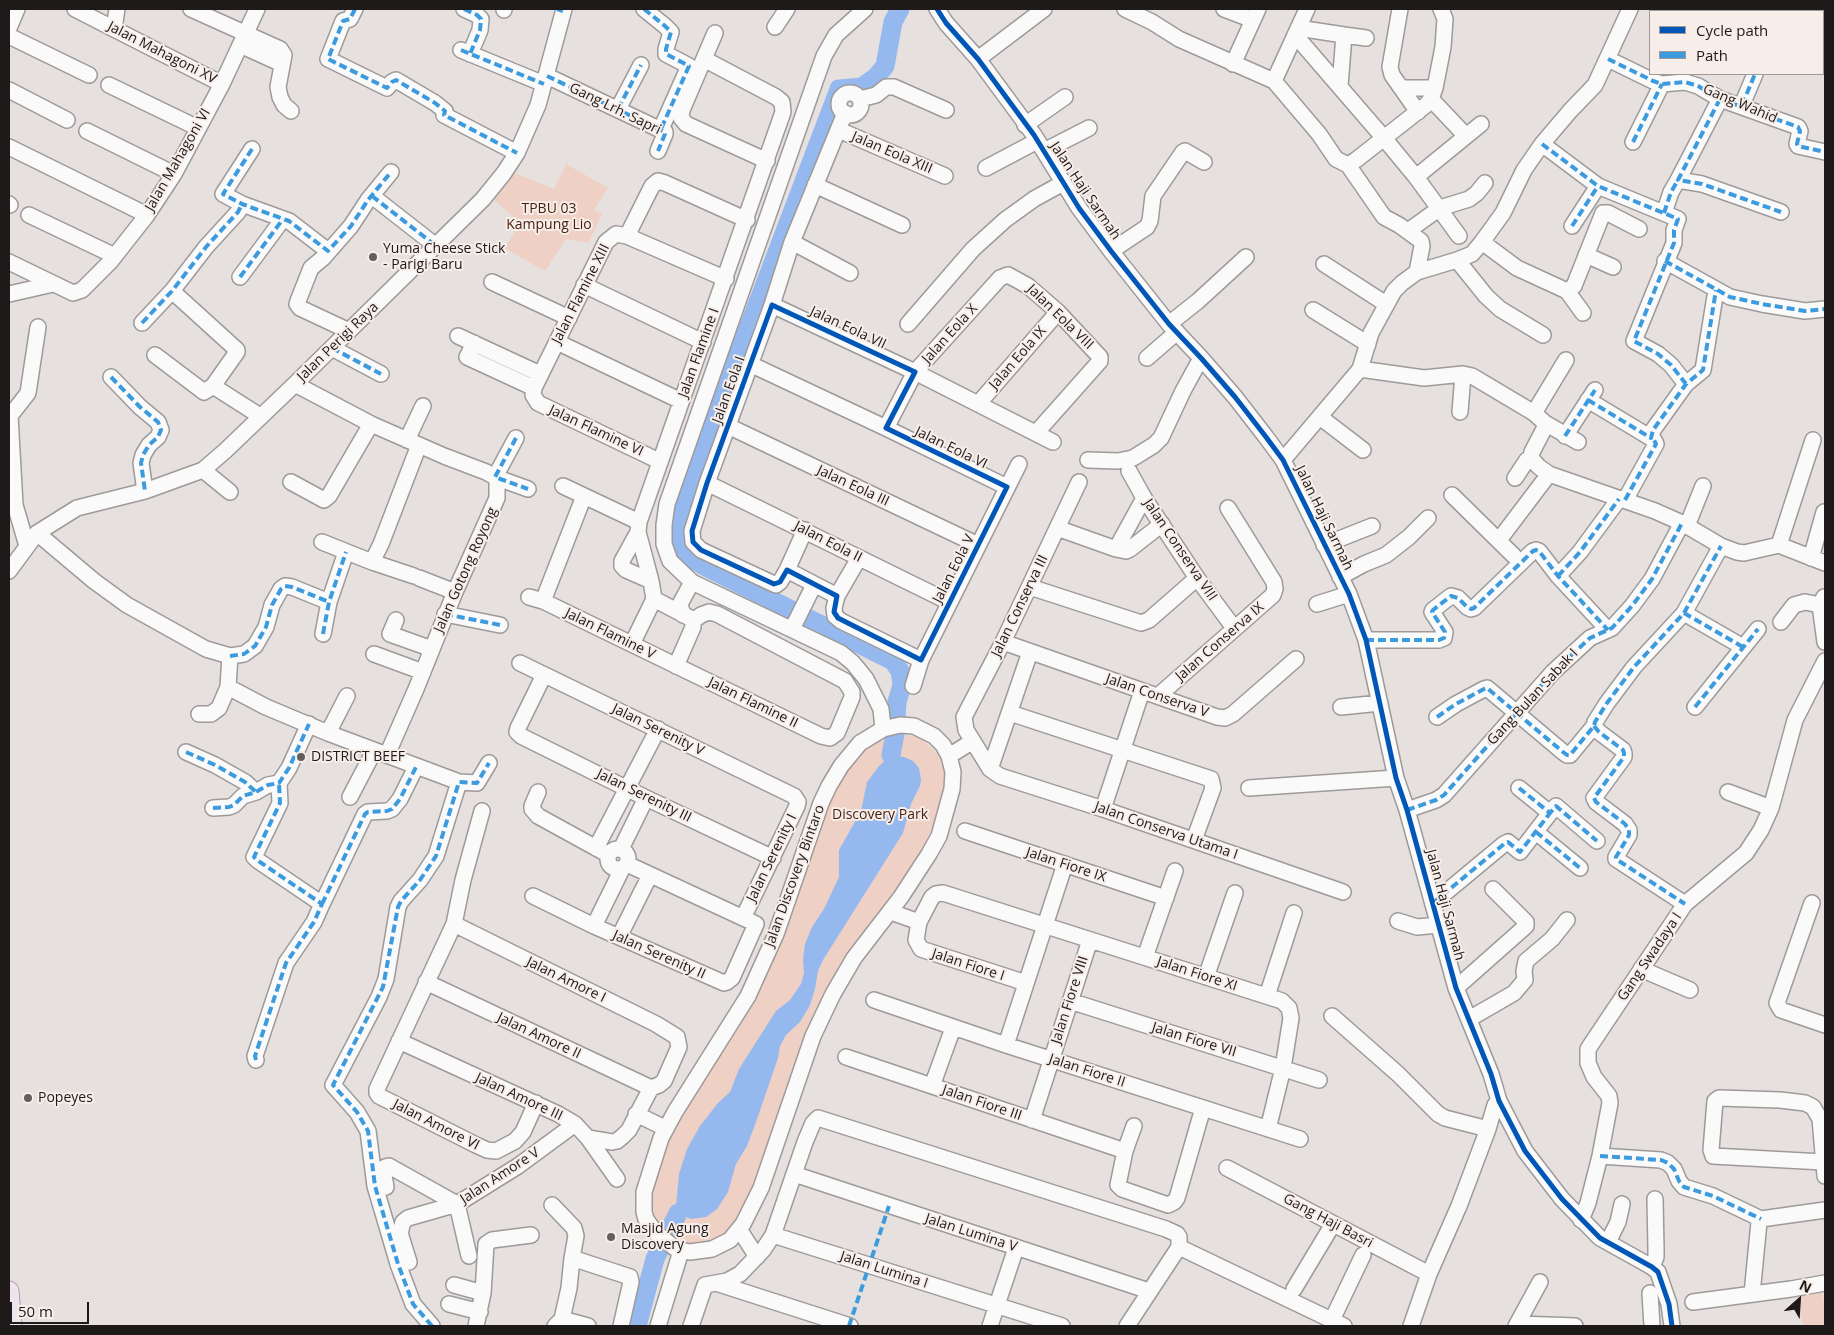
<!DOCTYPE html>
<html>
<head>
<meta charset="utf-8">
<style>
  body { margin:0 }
  #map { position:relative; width:1834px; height:1335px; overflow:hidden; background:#e6e0df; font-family:"Open Sans",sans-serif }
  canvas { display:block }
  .frame { position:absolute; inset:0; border:10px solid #1e1a19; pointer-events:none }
  .legend { position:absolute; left:1649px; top:10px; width:175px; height:65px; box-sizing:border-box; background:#f7ede9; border:1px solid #a09996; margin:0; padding:6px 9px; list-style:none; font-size:15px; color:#1e1a19 }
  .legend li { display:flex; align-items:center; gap:10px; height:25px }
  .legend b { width:25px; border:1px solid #a09996 }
  .north { position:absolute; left:1774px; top:1275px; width:50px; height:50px; -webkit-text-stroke:4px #f7ede9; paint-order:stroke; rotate:26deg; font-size:14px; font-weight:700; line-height:20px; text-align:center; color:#1e1a19 }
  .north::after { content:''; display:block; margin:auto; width:18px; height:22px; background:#1e1a19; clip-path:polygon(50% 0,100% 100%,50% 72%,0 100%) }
  .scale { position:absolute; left:10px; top:1302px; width:79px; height:22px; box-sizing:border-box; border:2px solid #1e1a19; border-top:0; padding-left:6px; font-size:15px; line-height:18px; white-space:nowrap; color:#1e1a19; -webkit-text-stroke:4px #f7ede9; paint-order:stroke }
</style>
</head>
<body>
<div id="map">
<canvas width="1834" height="1335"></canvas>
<div class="frame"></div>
<ul class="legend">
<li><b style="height:6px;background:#0057b8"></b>Cycle path</li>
<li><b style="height:6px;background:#3c9bdf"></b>Path</li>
</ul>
<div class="north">N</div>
<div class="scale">50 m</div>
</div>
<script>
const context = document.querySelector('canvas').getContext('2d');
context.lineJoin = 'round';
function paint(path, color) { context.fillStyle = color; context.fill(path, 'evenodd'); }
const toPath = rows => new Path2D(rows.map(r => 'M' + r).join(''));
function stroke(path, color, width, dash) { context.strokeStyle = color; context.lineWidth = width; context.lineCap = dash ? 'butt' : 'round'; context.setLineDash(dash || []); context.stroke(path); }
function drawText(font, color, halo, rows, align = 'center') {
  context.font = font + ' "Open Sans",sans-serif'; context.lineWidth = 4; context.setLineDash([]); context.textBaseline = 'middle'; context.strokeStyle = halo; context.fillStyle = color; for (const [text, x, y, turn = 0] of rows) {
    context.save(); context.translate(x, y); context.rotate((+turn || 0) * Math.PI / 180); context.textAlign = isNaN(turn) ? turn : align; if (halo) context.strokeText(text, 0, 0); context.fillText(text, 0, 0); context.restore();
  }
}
const green = toPath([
  [566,164,608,188,594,210,602,214,588,243,566,239,545,271,504,248,521,224,491,197,512,172,554,189],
  [887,734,914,736,924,741,939,755,945,769,947,790,920,857,897,893,842,967,757,1184,740,1221,724,1238,692,1248,672,1243,654,1219,651,1182,663,1140,754,998,838,780,862,747],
  [1822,1293,1825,1308,1825,1326,1803,1326,1797,1297]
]);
const water = toPath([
  [891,755,904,757,913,761,919,768,921,779,920,786,911,804,903,833,823,960,818,971,815,989,810,1005,800,1022,786,1035,780,1046,778,1058,756,1122,747,1146,736,1164,728,1192,717,1209,706,1217,691,1219,678,1213,676,1206,679,1174,687,1149,700,1126,718,1103,730,1092,739,1069,776,1011,790,1000,801,984,804,973,803,959,805,944,812,927,824,909,839,877,839,850,861,811,867,782,879,766]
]);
const river = toPath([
  [891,755,895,734,897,702,902,685,900,671,893,661,706,567,691,558,680,544,677,525,684,497,839,89,862,87,876,77,885,66,893,22,900,9],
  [637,1326,655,1259,678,1213]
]);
const minor = toPath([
  [75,9,222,84],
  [191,9,280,49,284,55,278,87,280,97,284,105,291,111],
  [355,9,350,19,343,21,328,59,387,88,392,82,396,80,435,103,445,111,444,115,517,153],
  [464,9,477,15,481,19,480,30,470,54],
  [644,9,665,26,671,32,666,49,666,54,689,66,661,129],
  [865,9,836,35,824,56,667,504,664,525,664,544,670,561,692,582,841,653,853,663,866,679,881,709,883,729],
  [937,9,946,23,978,59,1034,135,1079,208,1111,251,1169,324,1201,358,1235,397,1266,437,1283,460,1349,594,1366,640,1396,778,1407,810,1456,988,1491,1074,1499,1101,1525,1151,1562,1199,1600,1238,1652,1267,1658,1272,1669,1304,1672,1326],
  [1125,9,1152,22,1179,39,1274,81,1319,134,1336,159,1348,165,1384,217,1399,225,1421,241,1422,246,1417,272],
  [1224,9,1253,20],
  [1400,9,1390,67,1392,75,1418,112],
  [504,10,504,9],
  [1823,14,1825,9],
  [775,27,787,9],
  [9,28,17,9],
  [1298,28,1344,35,1340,86],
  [114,29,117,9],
  [715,33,682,110,681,118,686,124,767,161],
  [1295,35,1383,137,1416,177,1459,236],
  [1344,35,1366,38],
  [9,36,89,75],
  [240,45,282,64],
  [461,50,544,84],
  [978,59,1044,9],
  [1608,59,1653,81,1662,84,1685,82,1698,86,1720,99,1798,127,1800,131,1797,144,1798,146,1825,152],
  [1233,64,1258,9],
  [547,76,665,132,665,134,658,151],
  [1274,81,1307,9],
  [109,85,198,128],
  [1401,88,1435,88],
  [9,90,67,120],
  '839 104a11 11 0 1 1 22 0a11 11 0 1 1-22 0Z',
  [860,99,876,95,886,87,894,87,946,110],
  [1431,99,1466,136],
  [1720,99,1678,180,1702,184,1781,212],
  [1742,105,1755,74],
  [618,109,641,65],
  [1025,125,1065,97],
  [839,130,945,176],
  [87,131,174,174],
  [1633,142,1662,84],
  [1542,144,1598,186,1678,219,1674,230,1674,243,1634,341,1658,354,1671,365,1686,384],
  [9,147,147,215],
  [252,149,223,194,242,204,289,221,328,251],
  [1044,151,1089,128],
  [1348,165,1356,160,1426,105,1431,99,1435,88,1443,47,1445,19,1441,9],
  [986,168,1037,141],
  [1416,177,1481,124],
  [815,185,902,225],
  [372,196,436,246],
  [9,204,10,205],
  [1664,213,1671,192,1678,180],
  [29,215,115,256],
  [1572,226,1598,186],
  [1408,231,1440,208,1469,199,1477,193,1485,183],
  [627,236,726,279],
  [792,242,850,273],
  [1482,242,1517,268,1567,291,1574,286,1603,213,1608,213,1639,229],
  [1111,251,1147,227,1150,221,1153,196,1183,152,1185,151,1204,162],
  [1586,255,1613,267],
  [1457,260,1486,296,1500,309,1543,335],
  [1665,261,1730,297,1762,304,1805,311,1825,309],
  [9,262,73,293,82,290,110,262,147,215,174,174,222,84,257,9],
  [1324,264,1386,304],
  [240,277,283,219],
  [492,282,569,318],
  [584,285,703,342],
  [1567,291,1583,313],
  [9,294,53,284],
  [772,305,915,372,1053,442],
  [1313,310,1368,344],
  [142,323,172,291,206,247,238,212,242,204],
  [908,324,973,249,1005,220,1034,199,1063,183],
  [1169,324,1198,301,1246,257],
  [349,331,300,308,297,304,298,301,311,268,323,258,351,226,368,200,391,172],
  [458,336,540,374],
  [557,342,681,401],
  [474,343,467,357,534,388],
  [332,348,381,374],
  [155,355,204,392,213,386,237,352,237,350,172,291],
  [1147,358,1177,332],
  [750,364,886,428,1007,487],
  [1360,369,1424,378,1463,374,1472,376,1534,413,1545,423,1578,442],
  [111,377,140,407,158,422,161,430,158,437,149,445,143,455,141,463,145,491],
  [295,384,371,424,444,456,486,472,495,477,497,482,497,498,455,592,416,689,387,755],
  [213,386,260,416],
  [1588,400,1651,438,1653,430,1686,384,1703,370,1716,290],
  [978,404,1058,312],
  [1460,412,1463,374],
  [1534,413,1566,360],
  [1320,417,1363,450],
  [1545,423,1544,429,1532,452,1531,458,1539,467,1549,474,1655,511,1682,523,1721,546,1737,552,1744,553,1779,545,1825,563],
  [728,426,978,545],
  [886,428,915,372,1000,278,1008,275,1028,286,1058,312,1100,357,1100,361,1036,433],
  [1565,436,1595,390],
  [516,438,495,477,528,489],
  [407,440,423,406],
  [1088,460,1118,461,1133,458,1154,445,1161,438,1183,391,1201,358],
  [1283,460,1360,369,1371,333,1394,291,1402,283,1417,272,1457,260,1472,254,1482,242,1503,213,1524,170,1542,144,1570,111,1595,85,1630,9],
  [659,461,538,403,533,395,534,388,606,242,616,234,627,236,652,186,658,181,665,183,747,220],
  [203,470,230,492],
  [1129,471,1144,498,1197,578,1234,628],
  [1515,478,1527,460,1531,458],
  [291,482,324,500,329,496,371,424],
  [1079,482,1003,642,964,717,966,730,990,769,1000,776,1103,809,1343,892],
  [707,483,949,602],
  [563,486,639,522],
  [1452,495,1514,556],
  [1625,500,1656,444,1654,440,1651,438],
  [1687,526,1703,486],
  [1057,528,1116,549,1126,551,1130,549,1162,524],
  [805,530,787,570,780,582,776,585,701,550,693,542,692,531,707,483,772,305,792,242,845,113],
  [638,532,622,561,622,566,626,570,651,581],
  [37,533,94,581,127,605,206,649,230,656,244,654,255,646,266,627,272,605,281,589,285,586,292,587,329,602],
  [1499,540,1549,474],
  [322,542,372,562,381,544,419,445],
  [1324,545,1372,526],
  [1779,545,1813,440],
  [27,546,15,505,10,416,28,393,38,327],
  [1116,549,1144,498],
  [859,558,837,596,834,608,835,616,841,621,921,660],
  [1811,558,1824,512],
  [372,562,414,576],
  [787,570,837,596],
  [9,571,37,533,77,508,145,491,203,470,225,451,295,384,483,199,504,173,517,153,538,105,564,9],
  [1558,576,1580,552,1619,499],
  [1340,577,1364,564,1386,555,1409,537,1428,518],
  [419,578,455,592],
  [1030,587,1141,623,1149,620,1197,578],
  [529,597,543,601,821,736,830,738,837,733,852,697,852,692,845,681,717,614,709,612,701,615,693,621],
  [1824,597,1820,605,1825,642],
  [654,599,651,581,638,532,639,522,783,112,782,102,776,97,704,59],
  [654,599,690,618,693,621],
  [543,601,584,496],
  [1317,604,1349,594],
  [1684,613,1743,647],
  [445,614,500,625],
  [683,615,680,604,692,582],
  [396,620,390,634,432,649],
  [1781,622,1794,605,1805,602,1820,605],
  [792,629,814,585],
  [323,634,329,602,346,552],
  [1366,640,1439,640,1444,638,1445,632,1432,612,1433,610,1451,596,1458,598,1467,607,1471,609,1474,608,1533,551,1536,550,1539,551,1558,576,1608,630],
  [1003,642,1217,717,1225,718,1233,714,1296,659],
  [632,644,654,599],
  [374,654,423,672],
  [520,663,794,796,798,802,797,806,743,918],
  [676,666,693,627,693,621],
  [544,675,518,728,517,732,521,736,646,798,773,858],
  [913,686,921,660,1019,464],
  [228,687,230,656],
  [1158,696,1273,595,1275,589,1274,582,1228,508],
  [1341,707,1380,703],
  [1695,707,1758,629],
  [1010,713,1211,779,1213,788,1194,840],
  [199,714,211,714,219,708,228,687,266,707,328,733,459,782,477,783,489,763],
  [1437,717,1456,704,1484,689,1487,688,1563,752,1567,755,1570,755,1594,726,1595,722,1607,703,1634,667,1684,613,1721,546],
  [900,725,914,726,934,736,943,745,949,756,953,772,952,789,939,836,929,854,901,897,854,958,833,994,813,1036,761,1188,743,1224,730,1240,712,1249,690,1252,676,1249,655,1232,646,1219,644,1212,644,1192,661,1138,675,1112,748,996,776,934,821,803,829,786,841,766,860,743,883,729,900,725],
  [1594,726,1599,732,1623,750,1624,753,1624,757,1594,798,1596,802,1625,824,1629,830,1629,835,1616,857,1616,859,1685,904],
  [328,733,347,696],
  [186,752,215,765,245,782,256,792],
  [949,756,973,741],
  [990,769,1030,652],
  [1249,788,1396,778],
  [1519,788,1550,813,1556,806,1597,841],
  [538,792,532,806,532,809,538,816,609,855],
  [1728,792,1771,808],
  [350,797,374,751],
  [213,808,229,807,234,805,243,796,256,792,268,785,279,783,289,768,309,724],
  [1103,809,1142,691],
  [1407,810,1436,800,1444,795,1553,672,1590,638,1612,628,1632,606,1652,579,1682,523],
  [482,811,463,880,454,924,377,1089,377,1093,379,1096,476,1145,487,1150,496,1151,515,1141,523,1132,536,1103],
  [965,831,1166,898],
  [1536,832,1580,868],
  [596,848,658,729],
  [621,849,646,798],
  '608 859a10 10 0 1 1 20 0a10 10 0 1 1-20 0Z',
  [627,864,752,922],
  [533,896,594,926,724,983,727,982,732,978,756,924],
  [1433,903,1504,844,1508,842,1520,852,1550,813],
  [1812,903,1777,1003,1781,1010,1825,1025],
  [322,904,365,814,368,812,387,811,392,809,400,799,416,767],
  [891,912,919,922],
  [1398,921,1417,927,1439,925],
  [454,924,656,1024,677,1037,679,1047,664,1081,659,1085,651,1088,629,1130,623,1136,617,1141,612,1142,588,1138],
  [594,926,622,869],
  [619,937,650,875],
  [1145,957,1175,871],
  [1641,969,1690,990],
  [1206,977,1235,893],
  [426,982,651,1088],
  [1026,983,921,949,916,940,919,922,932,897,936,894,943,893,1282,1001,1289,1008,1291,1018,1283,1068,1268,1129],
  [1456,988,1526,926,1526,922,1493,889],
  [1267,996,1294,913],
  [874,1000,1006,1045,1300,1139],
  [1070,1001,1319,1080],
  [1332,1016,1398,1074,1438,1114,1445,1118,1488,1129],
  [1469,1019,1514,993,1525,980,1524,971,1526,961,1552,939,1567,920],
  [399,1041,558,1114,575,1124,588,1138,617,1179],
  [1006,1045,1065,864],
  [846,1057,1125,1151],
  [256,1060,255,1056,286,963,314,922,322,904,257,860,254,857,280,803,279,783],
  [932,1086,953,1028],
  [636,1114,665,1128],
  [1032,1120,1090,940],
  [1134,1126,1125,1151,1118,1185,1122,1189,1168,1205,1174,1202,1177,1198,1203,1108],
  [1600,1156,1661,1160,1668,1163,1674,1169,1679,1181,1684,1187,1713,1196,1761,1219],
  [1823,1162,1713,1156,1711,1150,1715,1101,1719,1098,1780,1100,1805,1103,1813,1107,1820,1119,1825,1176],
  [1227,1168,1429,1274],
  [794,1174,1149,1291],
  [386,1187,383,1170,385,1167,389,1166,457,1204,469,1256],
  [552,1205,574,1228,576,1236,572,1258,569,1288,562,1319,555,1326],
  [1761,1219,1825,1210],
  [1581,1220,1588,1203,1600,1156,1610,1103,1609,1096,1594,1077,1588,1063,1588,1049,1685,904,1746,853,1761,830,1771,808,1795,720,1825,661],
  [739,1229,757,1257],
  [773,1235,1062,1326],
  [1608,1242,1618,1222,1622,1204],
  [1179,1247,1344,1326],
  [572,1258,630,1277,631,1282,621,1326],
  [409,1262,400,1233,403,1222,408,1218,457,1204,518,1166,575,1124],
  [1652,1267,1656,1257,1656,1249,1655,1199],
  [716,1283,850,1326],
  [454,1285,483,1293],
  [1294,1289,1333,1224],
  [1650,1293,1652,1326],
  [1752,1294,1759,1222,1761,1219],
  [1693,1302,1791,1289,1825,1283],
  [449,1304,480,1312],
  [562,1319,588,1326],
  [1332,1320,1363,1255],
  [1518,1324,1575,1326],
  [432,1326,413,1304,398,1264,375,1186,368,1131,357,1112,333,1085,379,997,386,979,398,907,401,901,420,880,436,856,459,782],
  [476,1326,483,1293,486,1244,492,1240,531,1235],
  [658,1326,681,1251],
  [691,1326,705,1285,727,1281,740,1274,763,1250,773,1235,805,1142,813,1123,818,1118,1166,1229,1177,1234,1179,1237,1179,1247],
  [990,1326,1016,1248],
  [1127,1326,1179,1247],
  [1411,1326,1429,1274,1459,1206,1488,1129,1495,1105,1499,1101],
  [1516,1326,1540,1282]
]);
const major = toPath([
  [9,1291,12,1326]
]);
const quiet = toPath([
  [355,9,350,19,343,21,328,59,387,88,392,82,396,80,435,103,445,111,444,115,517,153],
  [464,9,477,15,481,19,480,30,470,54],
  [557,9,563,11],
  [644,9,665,26,671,32,666,49,666,54,689,66,661,129],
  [504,10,504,9],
  [1823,14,1825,9],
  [461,50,544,84],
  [1608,59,1653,81,1662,84,1685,82,1698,86,1720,99,1798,127,1800,131,1797,144,1798,146,1825,152],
  [547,76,665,132,665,134,658,151],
  [1720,99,1678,180,1702,184,1781,212],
  [1742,105,1755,74],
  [618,109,641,65],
  [1633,142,1662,84],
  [1542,144,1598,186,1678,219,1674,230,1674,243,1634,341,1658,354,1671,365,1686,384],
  [252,149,223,194,242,204,289,221,328,251,351,226,368,200,391,172],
  [372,196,436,246],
  [1664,213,1671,192,1678,180],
  [1572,226,1598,186],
  [1665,261,1730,297,1762,304,1805,311,1825,309],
  [240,277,283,219],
  [142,323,172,291,206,247,238,212,242,204],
  [332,348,381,374],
  [111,377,140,407,158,422,161,430,158,437,149,445,143,455,141,463,145,491],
  [1588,400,1651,438,1653,430,1686,384,1703,370,1716,290],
  [1565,436,1595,390],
  [516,438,495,477,528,489],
  [1625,500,1656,444,1654,440,1651,438],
  [1558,576,1580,552,1619,499],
  [1684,613,1743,647],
  [445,614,500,625],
  [323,634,329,602,346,552],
  [1366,640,1439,640,1444,638,1445,632,1432,612,1433,610,1451,596,1458,598,1467,607,1471,609,1474,608,1533,551,1536,550,1539,551,1558,576,1608,630],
  [230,656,244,654,255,646,266,627,272,605,281,589,285,586,292,587,329,602],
  [1695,707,1758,629],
  [1437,717,1456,704,1484,689,1487,688,1563,752,1567,755,1570,755,1594,726,1595,722,1607,703,1634,667,1684,613,1721,546],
  [1594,726,1599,732,1623,750,1624,753,1624,757,1594,798,1596,802,1625,824,1629,830,1629,835,1616,857,1616,859,1685,904],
  [186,752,215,765,245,782,256,792],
  [1519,788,1550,813,1556,806,1597,841],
  [213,808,229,807,234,805,243,796,256,792,268,785,279,783,289,768,309,724],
  [1407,810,1436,800,1444,795,1553,672,1590,638,1612,628,1632,606,1652,579,1682,523],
  [1536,832,1580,868],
  [1433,903,1504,844,1508,842,1520,852,1550,813],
  [322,904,365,814,368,812,387,811,392,809,400,799,416,767],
  [256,1060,255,1056,286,963,314,922,322,904,257,860,254,857,280,803,279,783],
  [1600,1156,1661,1160,1668,1163,1674,1169,1679,1181,1684,1187,1713,1196,1761,1219],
  [432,1326,413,1304,398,1264,375,1186,368,1131,357,1112,333,1085,383,987,398,907,401,901,420,880,436,856,459,782,477,783,489,763],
  [849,1326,889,1206]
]);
const cycleway = toPath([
  [937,9,946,23,978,59,1034,135,1079,208,1111,251,1169,324,1201,358,1235,397,1266,437,1283,460,1349,594,1366,640,1396,778,1407,810,1456,988,1491,1074,1499,1101,1525,1151,1562,1199,1600,1238,1652,1267,1658,1272,1669,1304,1672,1326],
  [772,305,915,372,886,428,1007,487,921,660,838,618,834,612,837,596,787,570,780,582,774,584,701,550,693,542,692,531,707,483,772,305]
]);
const markers = [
  [373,257,5,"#645f5e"],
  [301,757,5,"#645f5e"],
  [28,1098,5,"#645f5e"],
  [611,1237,5,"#645f5e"]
];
const streetNames = [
  ["Jalan Mahagoni XV",162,53,27],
  ["Gang Wahid",1740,104,23],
  ["Gang Lrh. Sapri",615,109,26],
  ["Jalan Eola XIII",892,153,23],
  ["Jalan Mahagoni VI",178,160,-60],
  ["Jalan Haji Sarmah",1085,191,56],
  ["Jalan Flamine XIII",581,294,-63],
  ["Jalan Eola VIII",1060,317,44],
  ["Jalan Eola VII",848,328,25],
  ["Jalan Eola X",950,334,-48],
  ["Jalan Perigi Raya",338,342,-44],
  ["Jalan Flamine I",699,353,-70],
  ["Jalan Eola IX",1018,358,-49],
  ["Jalan Eola I",729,390,-70],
  ["Jalan Flamine VI",596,431,25],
  ["Jalan Eola VI",951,448,26],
  ["Jalan Eola III",853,486,25],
  ["Jalan Haji Sarmah",1324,518,64],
  ["Jalan Eola II",828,542,27],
  ["Jalan Conserva VIII",1180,550,56],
  ["Jalan Eola V",954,569,-63],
  ["Jalan Gotong Royong",466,570,-66],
  ["Jalan Conserva III",1020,606,-64],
  ["Jalan Flamine V",610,634,26],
  ["Jalan Conserva IX",1220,642,-41],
  ["Jalan Conserva V",1157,696,19],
  ["Gang Bulan Sabak I",1533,697,-47],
  ["Jalan Flamine II",753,703,26],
  ["Jalan Serenity V",658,730,26],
  ["Jalan Serenity III",644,796,26],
  ["Jalan Conserva Utama I",1166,831,19],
  ["Jalan Serenity I",772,858,-64],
  ["Jalan Fiore IX",1066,865,18],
  ["Jalan Discovery Bintaro",795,876,-70],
  ["Jalan Haji Sarmah",1445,905,75],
  ["Jalan Serenity II",659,955,24],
  ["Gang Swadaya I",1650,957,-56],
  ["Jalan Fiore I",968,965,18],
  ["Jalan Fiore XI",1197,974,18],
  ["Jalan Amore I",566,980,26],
  ["Jalan Fiore VIII",1070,1000,-72],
  ["Jalan Amore II",539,1036,25],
  ["Jalan Fiore VII",1194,1040,17],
  ["Jalan Fiore II",1087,1071,18],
  ["Jalan Amore III",519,1097,25],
  ["Jalan Fiore III",982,1103,19],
  ["Jalan Amore VI",436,1125,27],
  ["Jalan Amore V",500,1176,-33],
  ["Gang Haji Basri",1328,1221,28],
  ["Jalan Lumina V",971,1233,18],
  ["Jalan Lumina I",884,1270,18]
];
const parkNames = [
  ["TPBU 03",549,209],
  ["Kampung Lio",549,225],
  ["Discovery Park",880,815]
];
const poiNames = [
  ["Yuma Cheese Stick",383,249],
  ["- Parigi Baru",383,265],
  ["DISTRICT BEEF",311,757],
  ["Popeyes",38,1098],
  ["Masjid Agung",621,1229],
  ["Discovery",621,1245]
];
paint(green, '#efd0c4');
paint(water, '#95b9ef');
stroke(river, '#95b9ef', 19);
stroke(minor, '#9e9a99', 18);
stroke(major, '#b1a0ab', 21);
stroke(minor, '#fbfafa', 15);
stroke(major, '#eee5ec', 19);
stroke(quiet, '#3c9bdf', 4, [8, 4]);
stroke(cycleway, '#0057b8', 5);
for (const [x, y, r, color] of markers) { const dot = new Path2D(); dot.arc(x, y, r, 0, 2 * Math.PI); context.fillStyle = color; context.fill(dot); stroke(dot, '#f7ede9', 2); }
drawText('14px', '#1e1a19', '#f7ede9', streetNames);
drawText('14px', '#441f0f', '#f7ede9', parkNames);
drawText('14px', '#1e1a19', '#f7ede9', poiNames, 'left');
</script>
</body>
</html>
